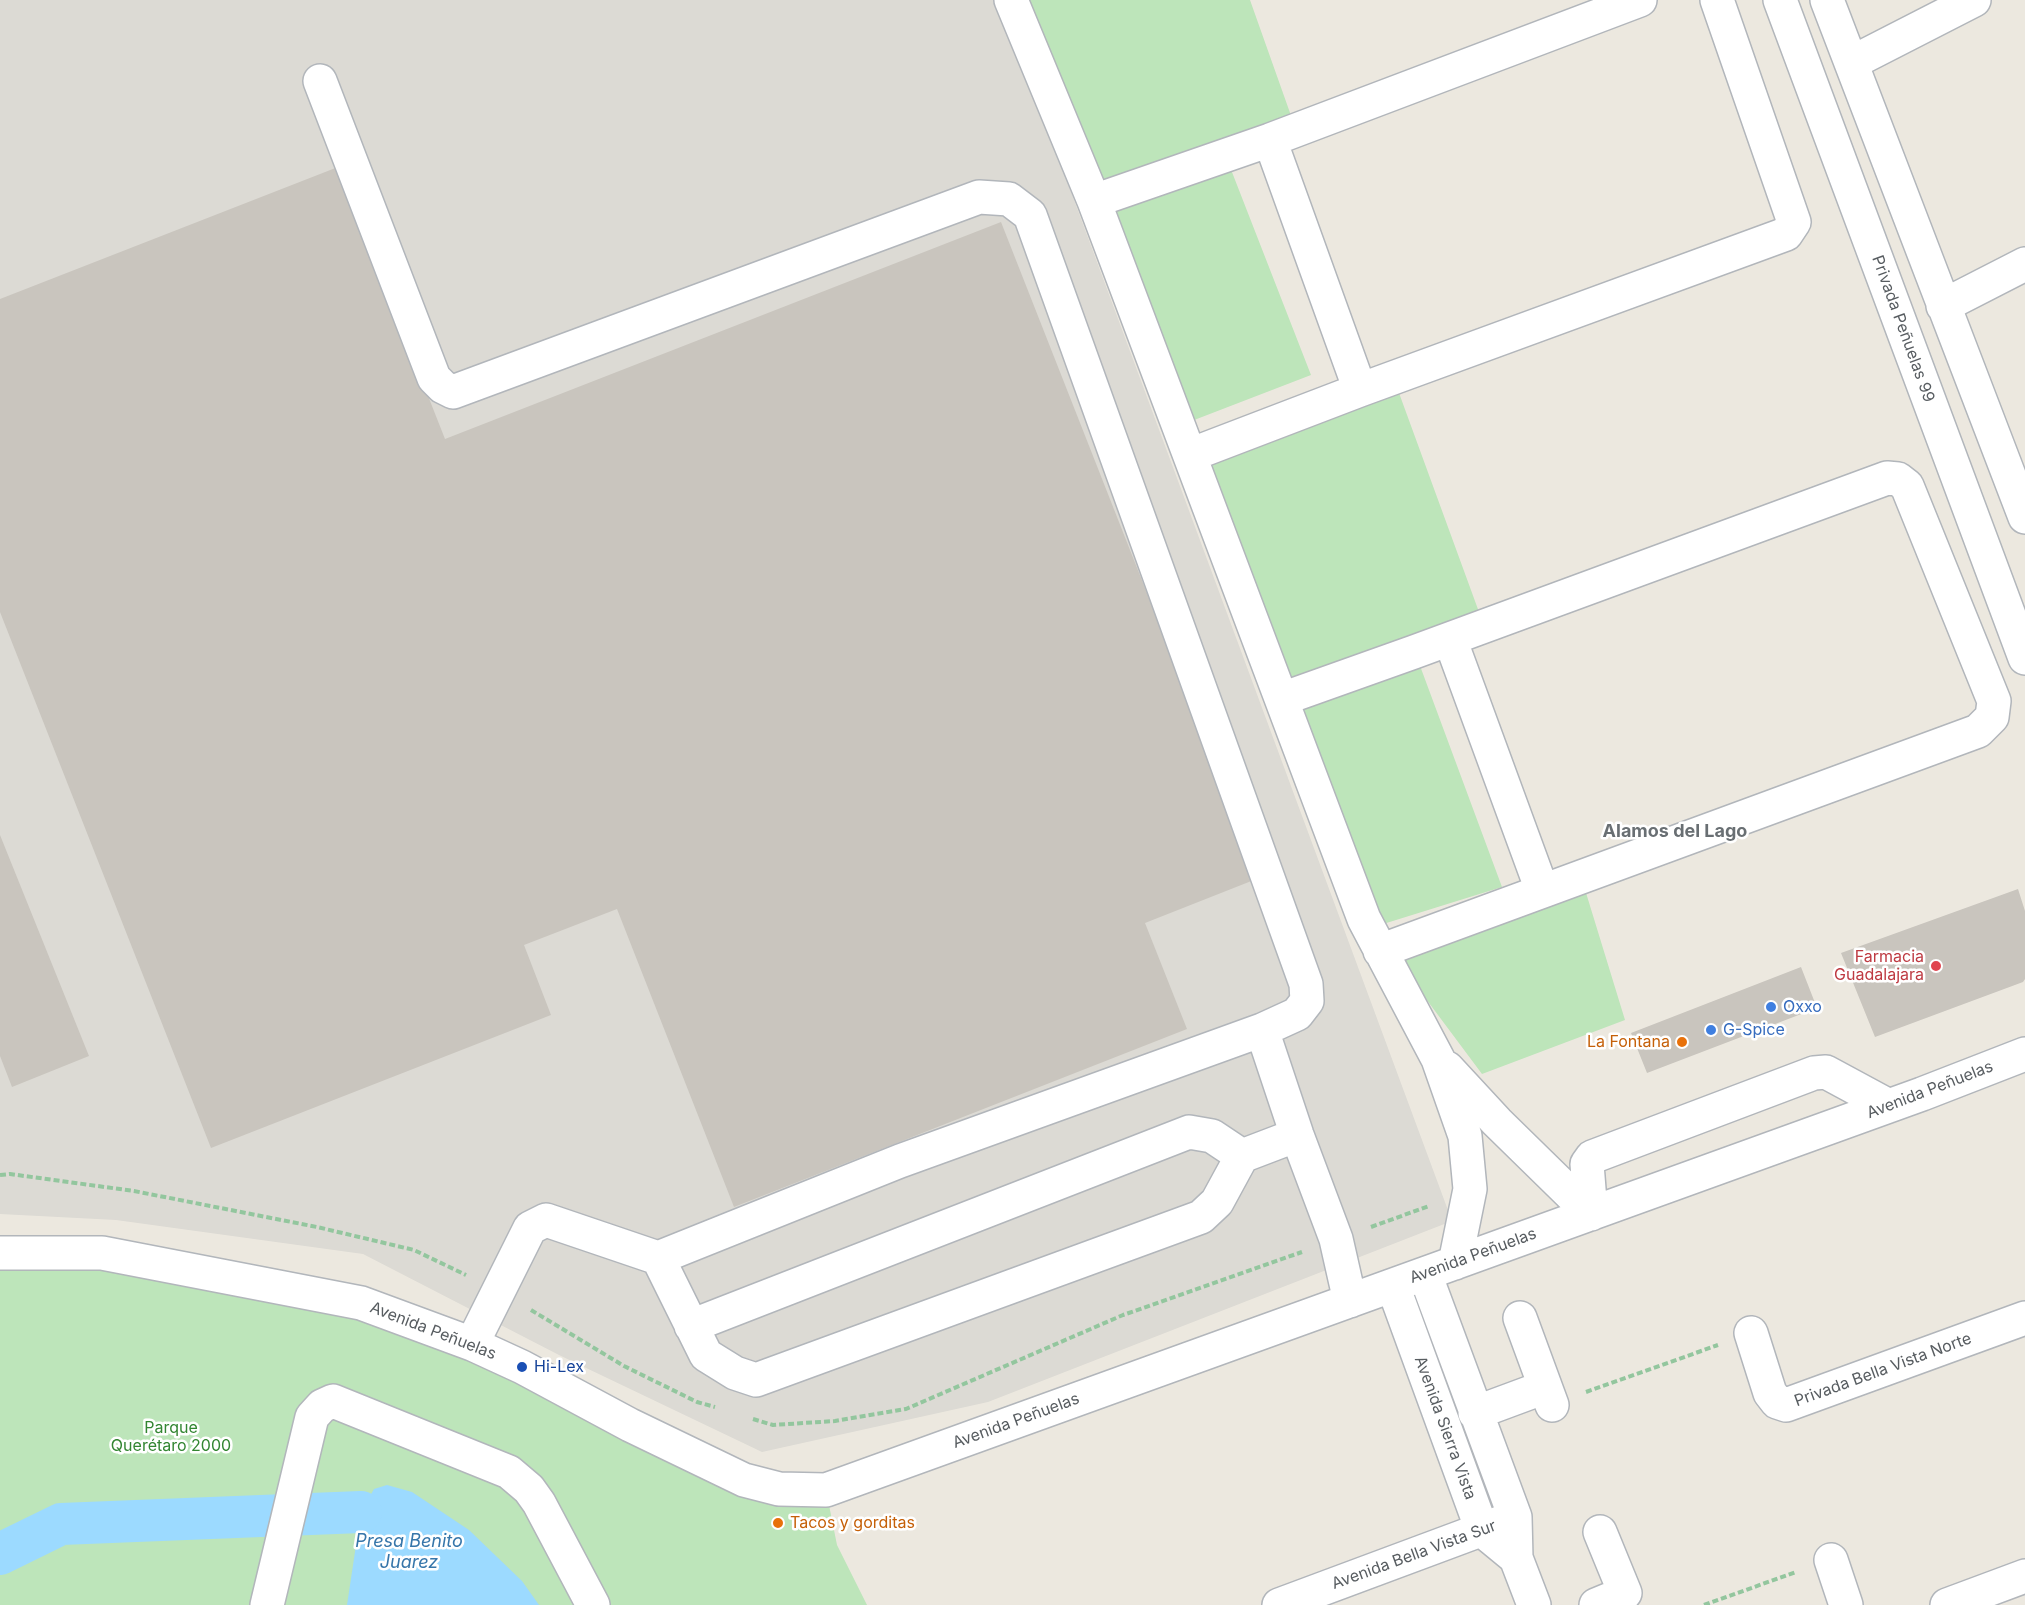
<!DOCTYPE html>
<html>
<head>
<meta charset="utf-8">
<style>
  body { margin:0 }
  canvas { display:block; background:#ece8df }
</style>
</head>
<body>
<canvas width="2025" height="1605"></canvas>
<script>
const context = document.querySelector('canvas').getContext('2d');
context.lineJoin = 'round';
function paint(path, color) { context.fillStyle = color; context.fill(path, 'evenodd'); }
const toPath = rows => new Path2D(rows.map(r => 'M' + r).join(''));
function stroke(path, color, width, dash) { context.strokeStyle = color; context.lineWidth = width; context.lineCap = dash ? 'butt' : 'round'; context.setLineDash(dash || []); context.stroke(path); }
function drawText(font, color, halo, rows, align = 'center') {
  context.font = font + ' Inter,sans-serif'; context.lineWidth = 5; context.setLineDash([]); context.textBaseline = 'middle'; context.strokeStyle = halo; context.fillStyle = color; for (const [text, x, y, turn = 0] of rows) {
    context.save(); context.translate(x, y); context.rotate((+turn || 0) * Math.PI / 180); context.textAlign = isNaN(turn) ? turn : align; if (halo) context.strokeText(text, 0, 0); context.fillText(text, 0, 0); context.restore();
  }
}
const industrial = toPath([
  [0,0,1000,0,1452,1221,988,1402,762,1452,559,1355,363,1254,116,1220,0,1214]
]);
const green = toPath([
  [1014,0,1250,0,1300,141,1104,205],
  [1230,167,1311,375,1189,422,1105,209],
  [1395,382,1483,623,1282,697,1195,457],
  [1416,655,1502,887,1380,925,1294,707],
  [1583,883,1625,1020,1482,1074,1394,956],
  [102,1253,361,1303,744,1480,826,1490,837,1545,867,1605,0,1605,0,1260]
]);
const water = toPath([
  [387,1485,412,1492,469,1530,522,1581,539,1605,347,1605,361,1512,374,1489]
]);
const canal = toPath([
  [0,1554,61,1524,361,1512]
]);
const building = toPath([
  [338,167,445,439,1001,222,1259,878,1145,923,1187,1029,734,1207,617,909,524,945,551,1015,211,1148,0,612,0,299],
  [0,835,89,1056,12,1087,0,1056],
  [2018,889,2025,911,2025,979,2023,982,1875,1037,1841,953],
  [1801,967,1817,1008,1647,1073,1631,1033]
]);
const path = toPath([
  [0,1175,10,1174,134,1191,317,1227,414,1250,466,1275],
  [1371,1227,1429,1206],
  [531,1310,624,1366,697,1402,715,1407],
  [1586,1392,1718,1345],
  [753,1419,773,1425,835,1421,906,1409,1123,1315,1302,1252],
  [1704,1605,1796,1572]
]);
const minor = toPath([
  [1011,0,1094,201,1364,919,1438,1059,1465,1136,1470,1189,1455,1263],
  [1780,0,2025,658],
  [1827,0,2025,517],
  [1851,63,1974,0],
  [320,81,434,378,443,387,453,392,979,197,1009,199,1030,215,1306,984,1307,1001,1297,1014,1262,1030],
  [1270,140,1360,390],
  [1094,201,1270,140,1640,0],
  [1943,306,2025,264],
  [1190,455,1360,390,1786,234,1794,222,1717,0],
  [1450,639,1542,890],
  [1282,699,1414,652,1887,478,1898,479,1907,486,1994,701,1992,717,1978,731,1380,951],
  [1447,1068,1497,1122,1591,1214],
  [1591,1214,1587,1164,1592,1157,1814,1073,1826,1072,1889,1106],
  [0,1253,102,1253,361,1303,472,1344,522,1367,630,1425,744,1480,779,1489,826,1490,1922,1094,2025,1054],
  [658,1258,706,1355,735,1373,756,1380,1201,1217,1217,1202,1242,1156,1297,1135],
  [1425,1274,1515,1517,1516,1558,1534,1605],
  [1393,1286,1482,1530,1516,1558],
  [1520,1318,1552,1405],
  [691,1326,1189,1132,1212,1136,1242,1156],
  [1751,1333,1770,1393,1777,1402,1786,1405,2025,1318],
  [472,1344,530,1228,546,1220,658,1258,900,1161,1262,1030,1297,1135,1336,1239,1350,1301],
  [1475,1413,1545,1387],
  [1831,1560,1846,1605],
  [267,1605,312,1417,322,1406,333,1401,509,1472,529,1489,539,1503,593,1605],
  [1279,1605,1502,1522],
  [1596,1605,1625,1593,1600,1532],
  [1947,1605,2025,1576]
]);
const markers = [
  [1936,966,6,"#e0444e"],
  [1771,1007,6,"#3f7fe0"],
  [1711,1030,6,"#3f7fe0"],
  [1682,1042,6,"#e8710a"],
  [522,1367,6,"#1a4fb4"],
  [778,1523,6,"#e8710a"]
];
const streetNames = [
  ["Privada Peñuelas 99",1903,329,70],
  ["Avenida Peñuelas",1930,1090,-21],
  ["Avenida Peñuelas",1473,1256,-20],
  ["Avenida Peñuelas",433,1331,21],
  ["Privada Bella Vista Norte",1883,1370,-20],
  ["Avenida Peñuelas",1016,1421,-20],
  ["Avenida Sierra Vista",1445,1428,70],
  ["Avenida Bella Vista Sur",1414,1555,-20]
];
const healthNames = [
  ["Farmacia",1924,957],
  ["Guadalajara",1924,975]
];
const shopNames = [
  ["Oxxo",1783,1007],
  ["G-Spice",1723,1030]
];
const foodNames = [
  ["La Fontana",1670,1042],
  ["Tacos y gorditas",790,1523,"left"]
];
const transitNames = [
  ["Hi-Lex",534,1367]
];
const parkNames = [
  ["Parque",171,1428],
  ["Querétaro 2000",171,1446]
];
const neighbourhoodNames = [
  ["Alamos del Lago",1675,832]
];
const waterNames = [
  ["Presa Benito",409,1542],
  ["Juarez",409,1563]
];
paint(industrial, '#dcdad4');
paint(green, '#bde5ba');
paint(water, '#9cdaff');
stroke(canal, '#9cdaff', 42);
paint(building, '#c9c5be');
stroke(minor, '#b2b6bb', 36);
stroke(path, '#93c69e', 4, [6, 3]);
stroke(minor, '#fff', 33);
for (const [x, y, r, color] of markers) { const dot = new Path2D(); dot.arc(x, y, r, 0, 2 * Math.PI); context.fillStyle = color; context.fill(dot); stroke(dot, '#fff', 2); }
drawText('16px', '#585d61', '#fff', streetNames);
drawText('16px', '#be3a42', '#fff', healthNames, 'right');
drawText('16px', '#366cbe', '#fff', shopNames, 'left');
drawText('16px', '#c56008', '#fff', foodNames, 'right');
drawText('16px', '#164399', '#fff', transitNames, 'left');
drawText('16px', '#338632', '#fff', parkNames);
drawText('bold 18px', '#696f73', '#fff', neighbourhoodNames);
drawText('italic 18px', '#3676aa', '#fff', waterNames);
</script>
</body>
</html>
